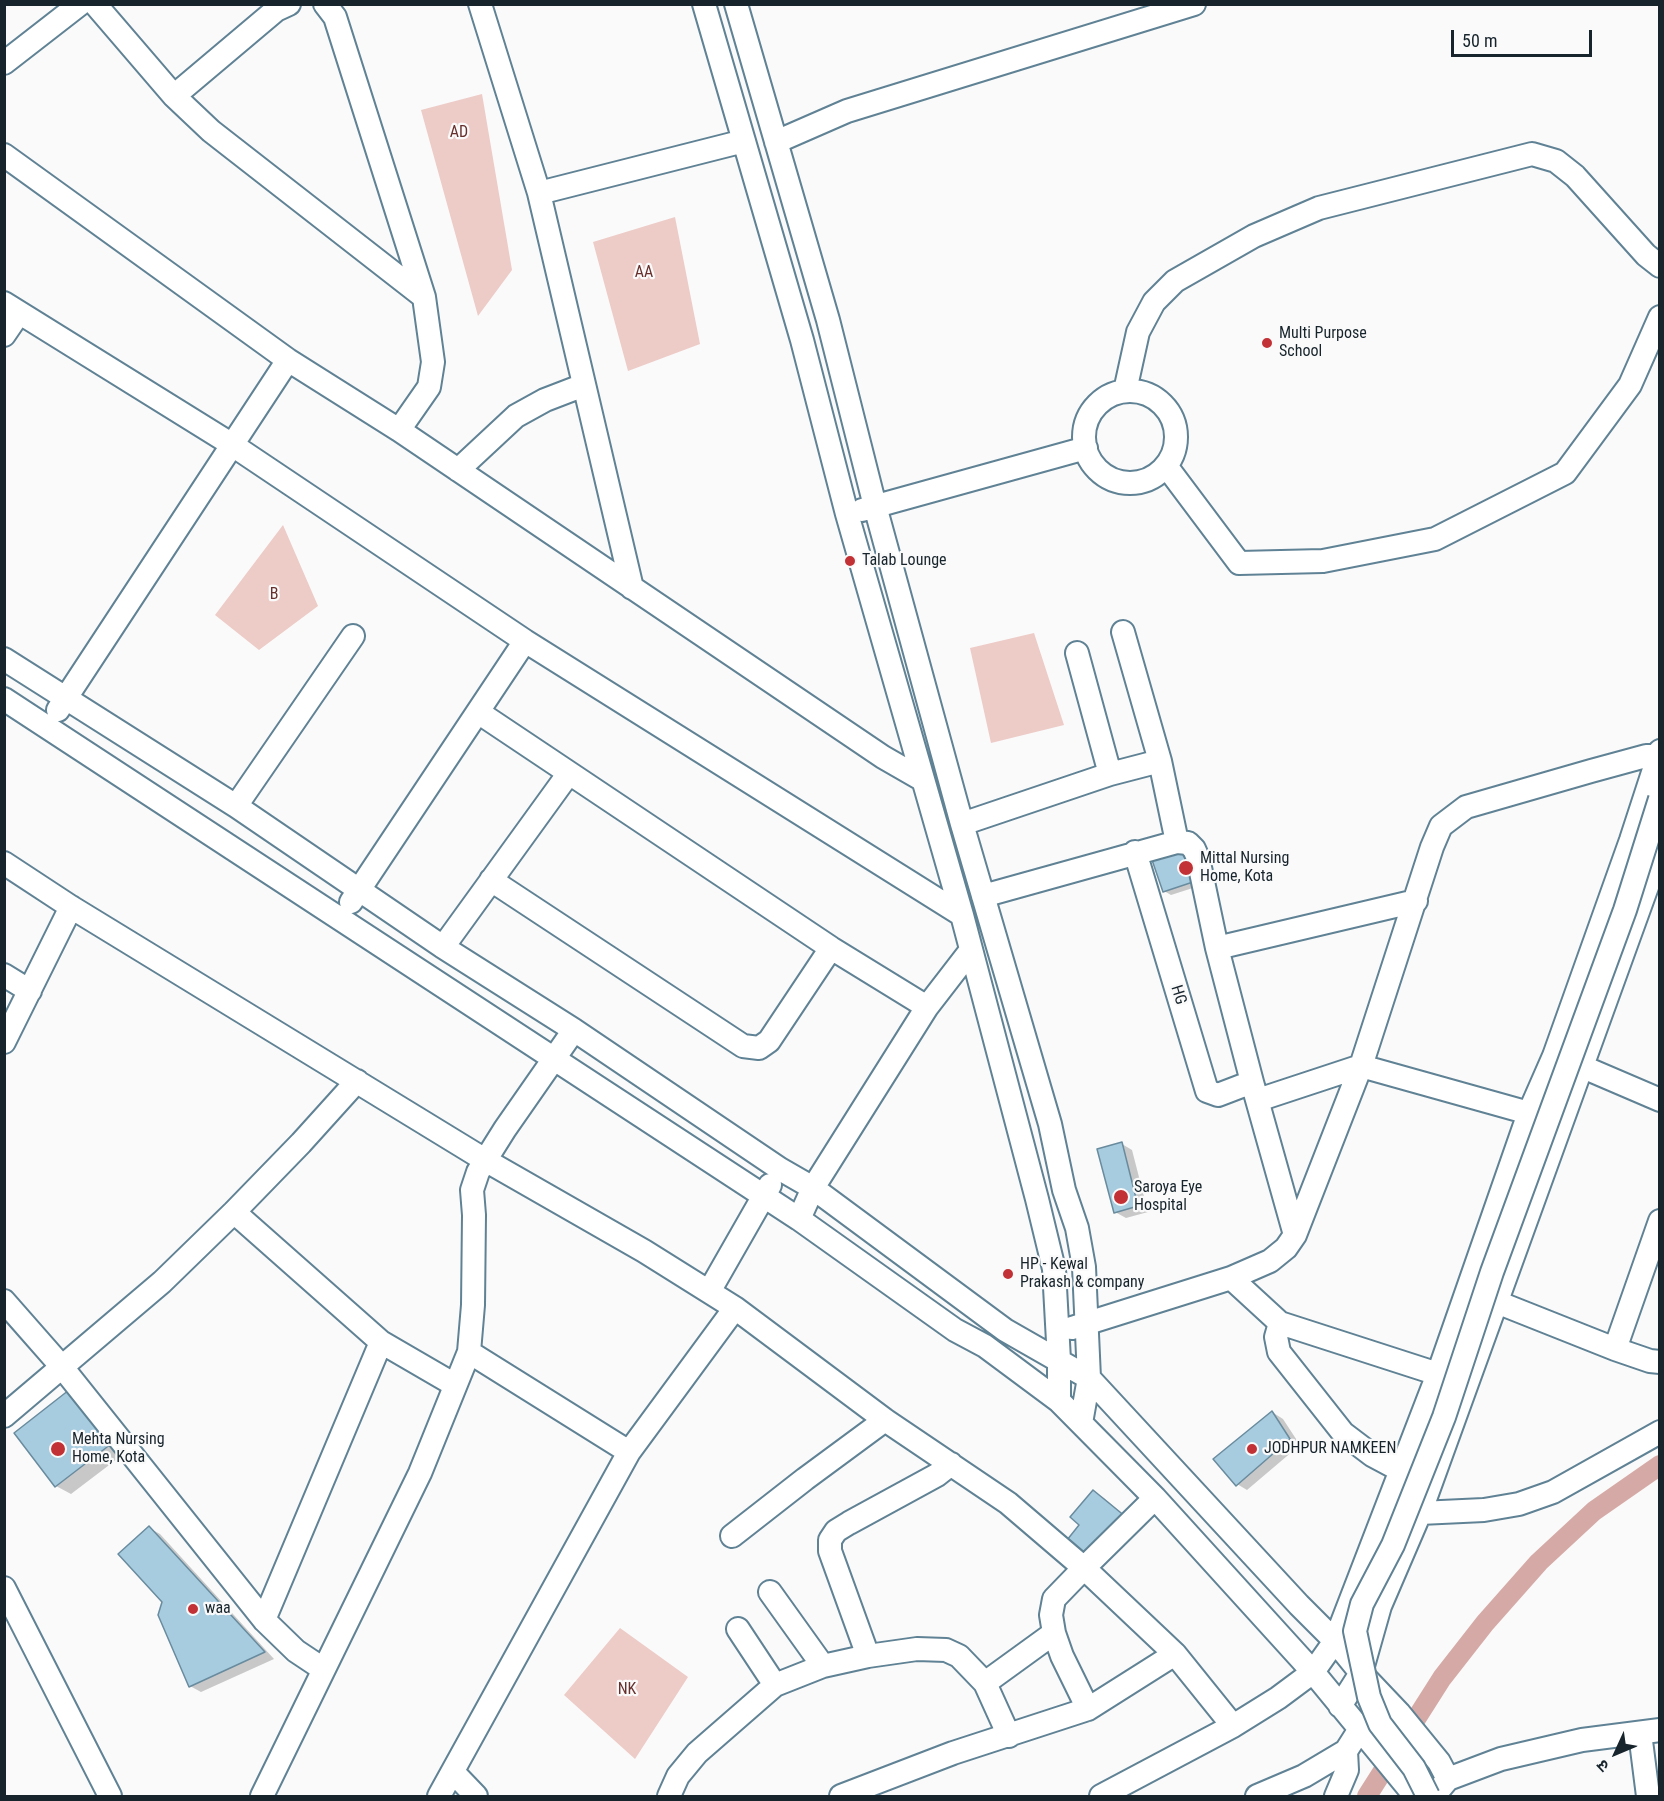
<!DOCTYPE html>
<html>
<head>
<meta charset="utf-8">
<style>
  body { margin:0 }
  #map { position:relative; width:1664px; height:1801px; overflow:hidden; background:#fafafa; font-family:"Roboto Condensed","Noto Sans Devanagari",sans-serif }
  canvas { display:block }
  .frame { position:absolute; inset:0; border:6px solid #17242c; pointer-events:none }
  .north { position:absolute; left:1586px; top:1723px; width:60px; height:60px; -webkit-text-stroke:4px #fafafa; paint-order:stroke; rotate:226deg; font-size:16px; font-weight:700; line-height:24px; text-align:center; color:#17242c }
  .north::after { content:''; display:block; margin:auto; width:21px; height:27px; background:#17242c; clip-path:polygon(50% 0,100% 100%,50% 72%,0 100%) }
  .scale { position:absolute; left:1451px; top:30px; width:141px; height:27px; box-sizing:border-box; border:3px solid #17242c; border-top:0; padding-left:8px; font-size:18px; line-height:21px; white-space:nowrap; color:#17242c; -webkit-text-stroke:4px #fafafa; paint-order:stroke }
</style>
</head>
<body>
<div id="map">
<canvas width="1664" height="1801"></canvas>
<div class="frame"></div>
<div class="north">उ</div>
<div class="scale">50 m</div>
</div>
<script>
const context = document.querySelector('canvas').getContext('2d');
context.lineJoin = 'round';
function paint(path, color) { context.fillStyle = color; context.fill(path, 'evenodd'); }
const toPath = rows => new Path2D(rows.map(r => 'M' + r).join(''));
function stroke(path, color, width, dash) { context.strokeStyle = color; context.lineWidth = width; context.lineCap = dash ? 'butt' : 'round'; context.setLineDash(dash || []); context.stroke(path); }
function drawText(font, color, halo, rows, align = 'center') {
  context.font = font + ' "Roboto Condensed",sans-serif'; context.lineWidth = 4.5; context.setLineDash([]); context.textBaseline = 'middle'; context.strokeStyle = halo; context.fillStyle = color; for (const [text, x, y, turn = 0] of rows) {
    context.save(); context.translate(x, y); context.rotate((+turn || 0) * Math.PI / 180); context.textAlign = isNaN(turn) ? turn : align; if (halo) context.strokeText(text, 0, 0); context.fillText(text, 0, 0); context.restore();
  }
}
const green = toPath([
  [482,94,512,270,478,316,421,110],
  [675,217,700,344,628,371,593,242],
  [283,525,318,606,259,650,215,615],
  [1034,633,1064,725,991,743,970,648],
  [620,1628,688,1677,635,1759,564,1695]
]);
const shadow = toPath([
  [1187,853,1199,886,1171,895,1164,891,1153,858],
  [1122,1144,1132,1150,1148,1212,1126,1218,1115,1212],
  [70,1392,125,1453,71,1494,56,1486,16,1433],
  [1272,1412,1283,1419,1300,1445,1247,1490,1237,1484],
  [1094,1492,1104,1498,1135,1524,1082,1525],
  [149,1528,160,1534,274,1659,201,1692,190,1686,164,1602]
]);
const canal = toPath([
  [1367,1796,1442,1678,1485,1623,1539,1562,1594,1511,1660,1465]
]);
const building = toPath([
  [1181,847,1193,882,1163,892,1151,857,1181,847],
  [1122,1142,1138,1206,1114,1213,1097,1149,1122,1142],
  [69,1390,111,1444,55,1487,14,1433,69,1390],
  [1272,1411,1290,1439,1236,1486,1213,1459,1272,1411],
  [1093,1490,1126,1517,1090,1560,1067,1540,1079,1525,1070,1517,1093,1490],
  [149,1526,265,1652,189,1687,158,1615,162,1602,118,1554,149,1526]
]);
const minor = toPath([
  [95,4,174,96,211,131,424,297],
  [325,4,335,17,424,297,433,362,429,387,399,430],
  [480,4,539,193,632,588],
  [704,4,802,340,847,514,962,915,1037,1199,1054,1269,1059,1360,1059,1401],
  [736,4,828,320,875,506,962,824,1050,1124,1064,1190,1077,1228,1084,1267,1089,1378,1081,1423],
  [4,63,80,4],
  [174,96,276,10,289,4],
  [776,142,847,111,1194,4],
  [4,155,288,360,399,430,883,757,923,780],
  [539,193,744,141],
  [4,303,231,444,525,641,962,915],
  [4,335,19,313],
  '1084 437a46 46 0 1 1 92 0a46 46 0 1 1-92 0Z',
  [1125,391,1138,332,1154,302,1175,281,1254,236,1319,208,1532,154,1556,161,1575,176,1646,255,1660,266],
  [1167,467,1239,563,1323,561,1435,539,1565,473,1630,385,1660,317],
  [458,470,516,416,545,400,584,385],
  [862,510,1086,448],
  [1123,632,1160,761,1177,842],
  [1077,653,1110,774],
  [4,659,236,806,443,947,574,1030,780,1169,813,1188,1005,1330,1089,1378,1299,1605,1335,1641,1361,1673,1399,1713,1439,1762,1448,1779],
  [4,699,799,1219,955,1330,985,1346,1059,1401,1155,1498,1313,1672,1415,1796],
  [58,710,288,360],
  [478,712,831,948,927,1007],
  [236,806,353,636],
  [962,824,1110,774,1160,761],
  [1135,852,1207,1091,1218,1095,1252,1082],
  [4,863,71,907,485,1160,644,1251,735,1308,885,1420,1008,1503,1084,1568,1175,1654,1233,1726],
  [491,880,743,1046,759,1048,769,1041,831,948],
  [983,896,1177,842,1188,843,1194,849,1198,858,1217,948,1252,1082,1295,1235],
  [351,902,525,641],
  [443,947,569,773],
  [1217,948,1416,901],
  [4,975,30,991],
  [4,1042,71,907],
  [1569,1061,1660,1100],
  [1258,1100,1361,1066,1529,1113,1541,1118],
  [234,1212,381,1342,455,1385],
  [799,1219,813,1188,927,1007,971,950],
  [1231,1278,1280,1323,1438,1374],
  [710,1290,770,1185],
  [1484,1297,1615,1349,1650,1361,1660,1362],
  [4,1301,62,1367,264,1620,296,1651,323,1669],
  [1280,1323,1276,1337,1279,1352,1343,1433,1372,1455,1402,1471],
  [1072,1328,1231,1278,1270,1261,1286,1248,1295,1235,1361,1066,1432,847,1441,826,1466,807,1591,771,1646,756,1658,756],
  [1615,1349,1660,1221],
  [469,1352,629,1452],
  [4,1416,162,1282,234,1212,301,1143,357,1081],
  [1407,1512,1420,1513,1484,1510,1519,1504,1553,1492,1660,1432],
  [732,1536,805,1479,885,1420],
  [4,1588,110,1796],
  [770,1592,823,1666],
  [264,1620,381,1342],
  [738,1629,775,1685],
  [868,1656,830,1551,830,1540,836,1531,849,1523,937,1475,951,1464],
  [985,1683,1054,1633],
  [1340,1706,1361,1673,1380,1606,1420,1513,1660,851],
  [1088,1709,1062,1656,1054,1633,1051,1615,1054,1599,1084,1568,1155,1498],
  [1640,1733,1648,1796],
  [453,1772,476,1796],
  [1438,1791,1448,1779,1501,1759,1582,1740,1660,1730],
  [262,1796,420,1473,469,1352,473,1305,474,1215,472,1190,478,1172,505,1129,574,1030],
  [439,1796,629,1452,735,1308],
  [669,1796,678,1776,697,1753,775,1685,823,1666,868,1656,917,1649,946,1650,959,1656,985,1683,1009,1736],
  [841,1796,953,1753,1088,1709,1175,1654],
  [1101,1796,1233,1726,1278,1698,1313,1672,1335,1641,1438,1374,1529,1113,1554,1056,1631,840,1660,751],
  [1257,1796,1304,1776,1346,1751,1360,1729],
  [1336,1796,1347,1770,1346,1751]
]);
const minorBridge = toPath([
  [1428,1796,1414,1768,1380,1724,1369,1697,1355,1631,1362,1604,1393,1545,1444,1417,1492,1272,1625,910,1660,799]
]);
const markers = [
  [1267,343,6,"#c13135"],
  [850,561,6,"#c13135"],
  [1186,868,8,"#c13135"],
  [1121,1197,8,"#c13135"],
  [1008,1274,6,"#c13135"],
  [58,1449,8,"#c13135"],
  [1252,1449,6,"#c13135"],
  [193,1609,6,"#c13135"]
];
const parkNames = [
  ["AD",459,133],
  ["AA",644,273],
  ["B",274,595],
  ["NK",627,1690]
];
const poiNames = [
  ["Multi Purpose",1279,334],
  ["School",1279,352],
  ["Talab Lounge",862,561],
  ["Mittal Nursing",1200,859],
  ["Home, Kota",1200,877],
  ["Saroya Eye",1134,1188],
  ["Hospital",1134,1206],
  ["HP - Kewal",1020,1265],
  ["Prakash & company",1020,1283],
  ["Mehta Nursing",72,1440],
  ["Home, Kota",72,1458],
  ["JODHPUR NAMKEEN",1264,1449],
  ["waa",205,1609]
];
const streetNames = [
  ["HG",1178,995,73]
];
paint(green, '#edcbc7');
paint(shadow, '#0003');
stroke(canal, '#d5aaa6', 20);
paint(building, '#a7cbdf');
stroke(building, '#698b9e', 1.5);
stroke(minor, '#608295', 26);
stroke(minor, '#fff', 22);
stroke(minorBridge, '#608295', 26, []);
stroke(minorBridge, '#fff', 22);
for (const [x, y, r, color] of markers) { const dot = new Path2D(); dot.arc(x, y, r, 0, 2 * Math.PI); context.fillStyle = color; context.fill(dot); stroke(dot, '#fafafa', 2); }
drawText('16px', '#68302d', '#fafafa', parkNames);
drawText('16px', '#17242c', '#fafafa', poiNames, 'left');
drawText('16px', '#17242c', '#fafafa', streetNames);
</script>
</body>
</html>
